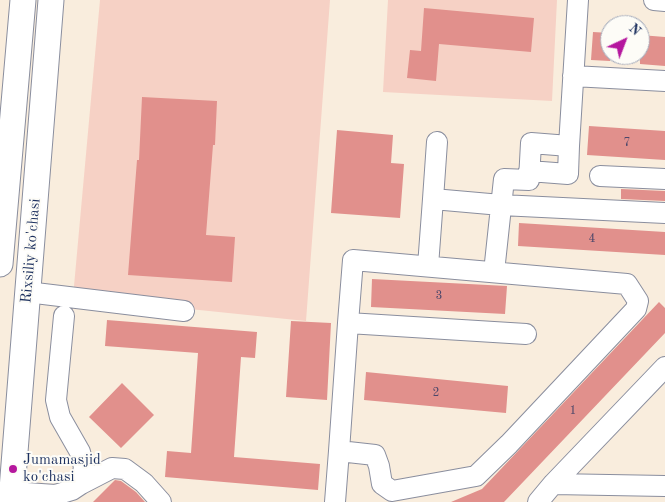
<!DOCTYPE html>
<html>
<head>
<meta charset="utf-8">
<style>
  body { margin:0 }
  #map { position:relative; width:665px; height:502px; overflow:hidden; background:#f9eddd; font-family:"Old Standard TT",serif }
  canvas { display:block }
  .north { position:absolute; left:600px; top:15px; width:50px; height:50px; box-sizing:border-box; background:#fdfcf7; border:1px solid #a3aaba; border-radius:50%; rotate:43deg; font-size:14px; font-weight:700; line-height:20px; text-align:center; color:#1b2f5e }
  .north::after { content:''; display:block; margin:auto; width:18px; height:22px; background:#b5179e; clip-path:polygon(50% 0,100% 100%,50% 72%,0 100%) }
</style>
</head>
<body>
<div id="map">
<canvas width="665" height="502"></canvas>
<div class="north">N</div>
</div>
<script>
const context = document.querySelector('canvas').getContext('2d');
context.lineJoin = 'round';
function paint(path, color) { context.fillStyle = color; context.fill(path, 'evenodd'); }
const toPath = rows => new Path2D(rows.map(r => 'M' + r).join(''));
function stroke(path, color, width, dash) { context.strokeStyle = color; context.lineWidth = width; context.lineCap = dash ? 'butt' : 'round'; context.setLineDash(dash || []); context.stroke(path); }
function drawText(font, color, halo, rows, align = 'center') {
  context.font = font + ' "Old Standard TT",serif'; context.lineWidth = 4; context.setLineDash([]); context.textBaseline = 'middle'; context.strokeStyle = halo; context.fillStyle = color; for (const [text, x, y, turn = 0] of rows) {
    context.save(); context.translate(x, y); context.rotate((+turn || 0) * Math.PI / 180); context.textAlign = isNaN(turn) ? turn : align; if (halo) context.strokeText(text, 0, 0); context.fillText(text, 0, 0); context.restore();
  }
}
const built = toPath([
  [100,0,330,0,306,321,73,297],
  [388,0,557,0,552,101,383,92]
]);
const building = toPath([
  [424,8,534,18,531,52,439,44,436,81,407,78,410,50,421,51],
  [593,32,610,33,610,61,591,60],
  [640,35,665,37,665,66,640,64],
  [142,97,217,101,215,145,213,145,206,235,235,237,232,282,128,275,137,160,139,160],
  [589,126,665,131,665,160,587,155],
  [337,130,393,135,391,163,404,164,400,218,331,213],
  [621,189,665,191,665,201,621,199],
  [519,223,665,232,665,255,518,246],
  [372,279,507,286,505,314,371,307],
  [659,302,665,308,665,333,504,502,451,502,482,489],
  [107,320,257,332,255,358,241,357,234,457,320,464,318,490,165,477,167,451,191,453,198,353,105,346],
  [291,321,331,323,327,400,286,397],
  [366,372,508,386,506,413,364,400],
  [122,383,154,415,121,448,89,417],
  [115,480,121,481,136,492,145,502,93,502]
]);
const minor = toPath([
  [654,0,665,1],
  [573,76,665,81],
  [529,171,568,174,569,146],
  [600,176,665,179],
  [433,199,437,142],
  [428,266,433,199,501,205,665,213],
  [494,272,504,179,529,180,531,143,569,146,578,0],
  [27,292,184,311],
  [348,323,526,334],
  [81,484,112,468,125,469,144,483,161,502],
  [553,484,665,486],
  [12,492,55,495,72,490,81,484,84,467,80,452,60,417,56,400,64,316],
  [335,502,339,451,348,323,353,260,627,284,638,301,636,309,509,444,476,476,392,491,382,484,379,466,375,455,339,451],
  [538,502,553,484,665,367]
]);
const major = toPath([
  [0,264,23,0],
  [11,502,51,0]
]);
const markers = [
  [13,469,5,"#b5179e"]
];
const numberNames = [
  ["7",627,143],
  ["4",592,239],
  ["3",439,296],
  ["2",436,393],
  ["1",573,411]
];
const streetNames = [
  ["Rixsiliy ko'chasi",31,251,-85]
];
const poiNames = [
  ["Jumamasjid",23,460],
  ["ko'chasi",23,477]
];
paint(built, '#f6d1c5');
paint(building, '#e1908c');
stroke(minor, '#8a8e9e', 22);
stroke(major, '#8a8e9e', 27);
stroke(minor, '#fff', 20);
stroke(major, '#fff', 25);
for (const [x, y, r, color] of markers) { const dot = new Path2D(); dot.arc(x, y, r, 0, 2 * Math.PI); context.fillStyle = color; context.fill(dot); stroke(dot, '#fdfcf7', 2); }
drawText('12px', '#4c476a', null, numberNames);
drawText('15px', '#1b2f5e', '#fdfcf7', streetNames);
drawText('15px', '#1b2f5e', '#fdfcf7', poiNames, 'left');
</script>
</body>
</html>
